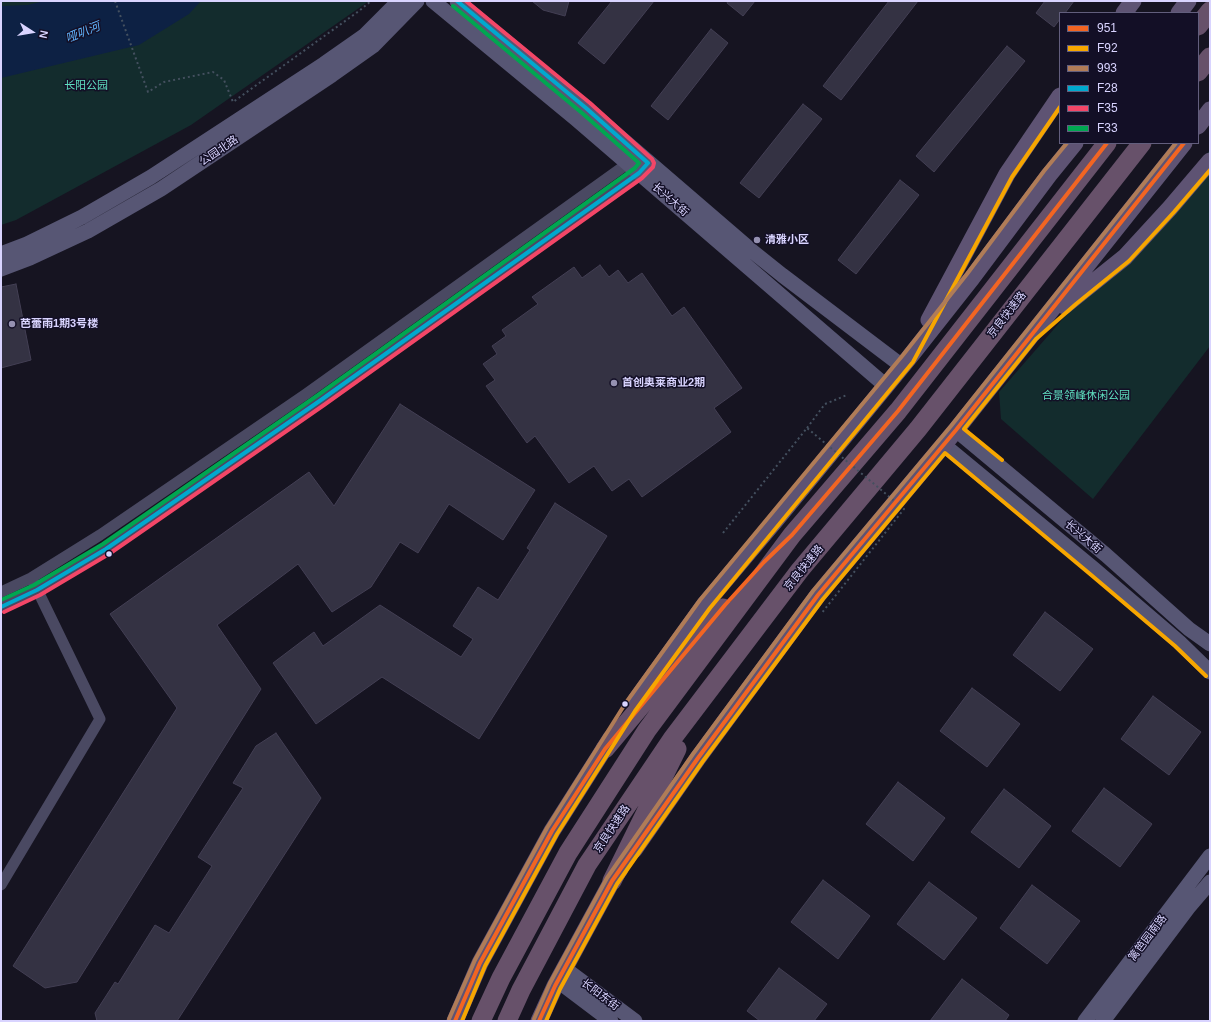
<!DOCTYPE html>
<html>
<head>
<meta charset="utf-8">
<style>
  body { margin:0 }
  #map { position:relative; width:1211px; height:1022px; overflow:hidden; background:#161421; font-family:Helvetica,sans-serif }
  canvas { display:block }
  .frame { position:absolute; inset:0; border:2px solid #d9d4ff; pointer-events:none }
  .legend { position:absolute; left:1059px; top:12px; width:140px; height:132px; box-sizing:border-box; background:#130f26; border:1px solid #625e7d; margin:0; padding:5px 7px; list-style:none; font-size:12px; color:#d9d4ff }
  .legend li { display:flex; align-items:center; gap:8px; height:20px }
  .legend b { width:20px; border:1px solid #625e7d }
  .north { position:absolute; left:12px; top:12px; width:40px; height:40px; -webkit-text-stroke:3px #130f26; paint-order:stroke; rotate:102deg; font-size:11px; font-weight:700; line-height:16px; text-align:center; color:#d9d4ff }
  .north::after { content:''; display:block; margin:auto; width:14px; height:18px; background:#d9d4ff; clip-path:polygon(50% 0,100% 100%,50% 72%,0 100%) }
</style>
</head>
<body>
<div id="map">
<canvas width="1211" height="1022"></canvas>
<div class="frame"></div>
<ul class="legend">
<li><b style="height:5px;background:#f26522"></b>951</li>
<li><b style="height:5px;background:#f7a600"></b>F92</li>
<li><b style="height:5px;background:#b07c57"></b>993</li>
<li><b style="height:5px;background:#00a9ce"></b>F28</li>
<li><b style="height:5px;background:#f34667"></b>F35</li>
<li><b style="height:5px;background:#00a651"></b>F33</li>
</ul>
<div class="north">N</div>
</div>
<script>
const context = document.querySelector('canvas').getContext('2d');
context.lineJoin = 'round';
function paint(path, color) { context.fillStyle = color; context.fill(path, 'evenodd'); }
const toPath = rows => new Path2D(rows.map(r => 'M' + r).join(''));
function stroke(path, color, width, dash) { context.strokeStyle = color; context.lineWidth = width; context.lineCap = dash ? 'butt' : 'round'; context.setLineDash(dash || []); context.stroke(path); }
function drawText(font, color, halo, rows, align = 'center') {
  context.font = font + ' Helvetica,"Noto Sans SC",sans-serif'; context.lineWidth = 3; context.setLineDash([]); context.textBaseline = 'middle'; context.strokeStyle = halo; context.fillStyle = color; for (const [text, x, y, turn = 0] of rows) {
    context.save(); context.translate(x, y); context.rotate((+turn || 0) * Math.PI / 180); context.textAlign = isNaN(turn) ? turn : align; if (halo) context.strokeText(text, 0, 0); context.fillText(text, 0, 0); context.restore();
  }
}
const green = toPath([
  [1,1,369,1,191,125,16,220,1,225],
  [1210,150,1210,346,1093,499,1001,419,999,392]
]);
const water = toPath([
  [44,1,201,1,189,14,139,45,1,78,1,6,28,5]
]);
const building = toPath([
  [532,1,569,1,565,16,543,10,532,1],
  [612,1,654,1,604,64,578,43,612,1],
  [728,1,755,1,743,16,727,3,728,1],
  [889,1,918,1,841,100,823,86,889,1],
  [1045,1,1074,1,1065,13,1060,13,1060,19,1054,27,1036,13,1045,1],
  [711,29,728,43,668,120,651,106,711,29],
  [1007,46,1025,61,934,172,916,156,1007,46],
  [803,104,822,119,759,198,740,183,803,104],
  [900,180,919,195,856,274,838,260,900,180],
  [600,265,609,277,618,270,628,283,642,273,672,316,684,307,742,388,714,408,731,432,642,497,629,479,612,491,594,466,569,483,535,436,527,443,486,386,495,380,483,364,497,354,492,346,506,336,502,330,538,304,532,297,574,267,582,278,600,265],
  [16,284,31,360,1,368,1,287,16,284],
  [400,404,535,490,503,540,449,504,418,553,400,542,371,587,332,612,298,564,217,625,261,689,77,982,45,988,13,966,177,708,110,614,309,472,334,506,400,404],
  [555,503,607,536,479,739,382,677,316,724,273,663,314,632,323,646,380,605,461,657,473,639,453,626,478,587,498,600,530,550,527,548,555,503],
  [1045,612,1093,649,1060,691,1013,655,1045,612],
  [972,688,1020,724,987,767,940,731,972,688],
  [1153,696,1201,732,1169,775,1121,739,1153,696],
  [276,733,321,798,177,1021,97,1021,95,1013,115,982,118,984,155,925,169,933,212,866,198,857,243,788,233,783,256,746,276,733],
  [898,782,945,818,913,861,866,824,898,782],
  [1104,788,1152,824,1120,867,1072,831,1104,788],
  [1004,789,1051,826,1019,868,971,832,1004,789],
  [823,880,870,916,838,959,791,922,823,880],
  [929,882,977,918,944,960,897,924,929,882],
  [1032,885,1080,921,1047,964,1000,928,1032,885],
  [779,968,827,1004,814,1021,760,1021,747,1011,779,968],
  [962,979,1009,1015,1005,1021,930,1021,962,979]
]);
const path = toPath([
  [115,1,148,92,164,82,213,72,224,80,233,102,359,11,371,1],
  [807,428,825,404,847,395]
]);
const street = toPath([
  [1,592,31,578,100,535,306,394,634,159],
  [1,607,37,590,106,549,321,400,639,173,644,168],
  [1,885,100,719,34,583]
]);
const secondary = toPath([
  [433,1,576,119,886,386],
  [457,1,586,108,752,251,782,275,902,366],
  [1,254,27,244,82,217,151,177,324,64,364,36,399,1],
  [1,269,30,258,88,231,161,189,332,75,373,46,417,1],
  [956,430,1106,555,1189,629,1210,644],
  [944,445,1094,569,1179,642,1210,672],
  [564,968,635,1021],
  [558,981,611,1021],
  [1085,1021,1210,856],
  [1103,1021,1188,908,1210,882]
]);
const primary = toPath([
  [1124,13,1133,1],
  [1179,13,1188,1],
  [1198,126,1210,110],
  [1064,306,1125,257,1170,208,1210,161],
  [929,320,1007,174,1060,96],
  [636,700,705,604,775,521,908,359,972,278,1049,175,1075,143],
  [634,850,698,758,818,595,956,430,1184,143],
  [455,1021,480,963,552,831,611,738],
  [539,1021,555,986,612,881,620,869]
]);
const highway = toPath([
  [1198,26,1210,11],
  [1198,72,1210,57],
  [605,749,723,608],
  [612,881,677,749],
  [481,1021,501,978,568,853,647,730,792,535,898,411,1107,143],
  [507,1021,521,990,587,865,672,739,800,570,918,429,1142,143]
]);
const pathBridge = toPath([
  [723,533,807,428,904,509,821,614]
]);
const bus1 = toPath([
  [455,1021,480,963,552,831,605,749,725,605,764,562,792,535,898,411,1107,143],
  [539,1021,555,986,612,881,698,758,818,595,956,430,1184,143]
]);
const bus2 = toPath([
  [1002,460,964,429,1036,339,1076,304,1129,261,1174,212,1210,170],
  [462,1021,485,966,557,834,635,711,710,608,913,362,1012,177,1060,107],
  [546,1021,560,989,617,884,703,761,823,599,945,453,1090,574,1175,646,1206,676]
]);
const bus3 = toPath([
  [449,1019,475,960,547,828,625,704,700,600,903,355,967,274,1044,171,1067,143],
  [534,1019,550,983,607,878,693,754,813,591,951,426,1176,143]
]);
const bus4 = toPath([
  [1,607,37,590,106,549,321,400,639,173,648,163,586,108,457,1]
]);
const bus5 = toPath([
  [4,612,40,595,109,554,324,405,642,178,653,167,654,163,652,159,590,103,466,1]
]);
const bus6 = toPath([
  [1,600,34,585,103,544,318,395,635,168,639,163,582,113,453,6]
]);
const markers = [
  [757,240,4,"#9591b1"],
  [12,324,4,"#9591b1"],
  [614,383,4,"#9591b1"],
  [109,554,3.5,"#d9d4ff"],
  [625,704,3.5,"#d9d4ff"]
];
const parkNames = [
  ["长阳公园",86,86],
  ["合景领峰休闲公园",1086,396]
];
const streetNames = [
  ["公园北路",219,151,-34],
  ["长兴大街",670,200,41],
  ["京良快速路",1007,315,-52],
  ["长兴大街",1083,537,40],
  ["京良快速路",804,568,-51],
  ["京良快速路",612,829,-56],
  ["篱笆园南路",1148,938,-53],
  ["长阳东街",600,995,37]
];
const poiNames = [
  ["清雅小区",765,240],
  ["芭蕾雨1期3号楼",20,324],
  ["首创奥莱商业2期",622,383]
];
const waterNames = [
  ["哑叭河",83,33,-22]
];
paint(green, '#132c2d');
paint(water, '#0d2144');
paint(building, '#343243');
stroke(building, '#433f54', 1);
stroke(path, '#44505f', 2, [2, 3]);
stroke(street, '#4a4962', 11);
stroke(secondary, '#575674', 15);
stroke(primary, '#5e5373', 17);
stroke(highway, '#67516a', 19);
stroke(pathBridge, '#44505f', 2, [2, 3]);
stroke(bus1, '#f26522', 4);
stroke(bus2, '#f7a600', 4);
stroke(bus3, '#b07c57', 4);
stroke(bus4, '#00a9ce', 4);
stroke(bus5, '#f34667', 4);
stroke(bus6, '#00a651', 4);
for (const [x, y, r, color] of markers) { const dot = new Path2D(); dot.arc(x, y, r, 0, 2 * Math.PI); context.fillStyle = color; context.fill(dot); stroke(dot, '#130f26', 1.5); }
drawText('11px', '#5fe0c0', '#130f26', parkNames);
drawText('11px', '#d9d4ff', '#130f26', streetNames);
drawText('bold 11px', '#d9d4ff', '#130f26', poiNames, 'left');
drawText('italic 12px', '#62b6ff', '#130f26', waterNames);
</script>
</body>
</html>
